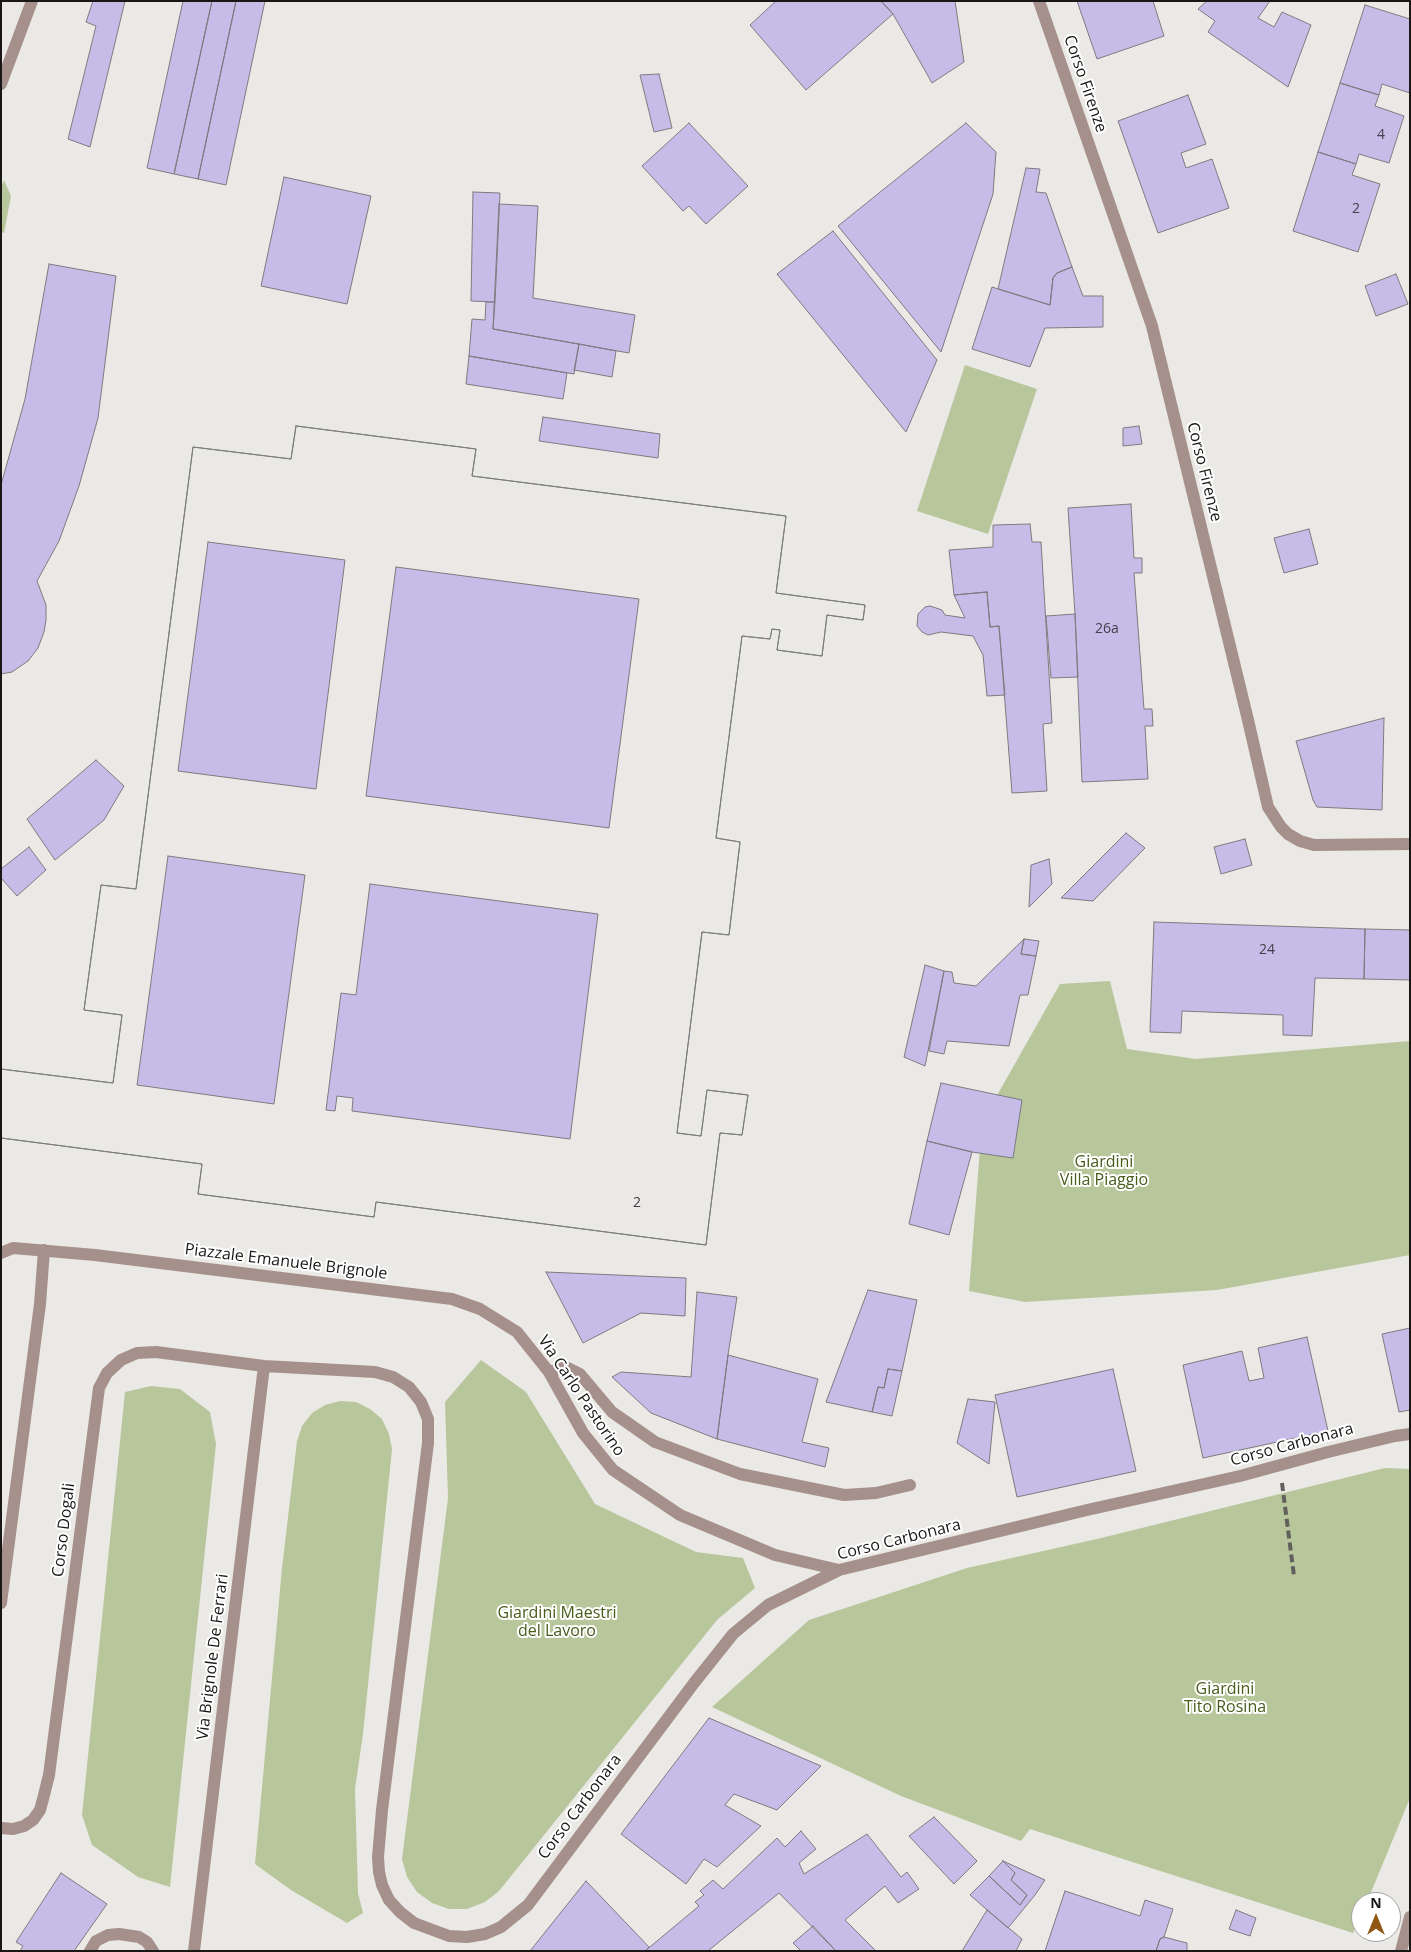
<!DOCTYPE html>
<html>
<head>
<meta charset="utf-8">
<style>
  body { margin:0 }
  #map { position:relative; width:1411px; height:1952px; overflow:hidden; background:#eae9e5; font-family:"Open Sans",sans-serif }
  canvas { display:block }
  .frame { position:absolute; inset:0; border:2px solid #181716; pointer-events:none }
  .north { position:absolute; left:1351px; top:1892px; width:50px; height:50px; box-sizing:border-box; background:#fff; border:1px solid #a3a2a2; border-radius:50%; rotate:0deg; font-size:14px; font-weight:700; line-height:20px; text-align:center; color:#181716 }
  .north::after { content:''; display:block; margin:auto; width:18px; height:22px; background:#905812; clip-path:polygon(50% 0,100% 100%,50% 72%,0 100%) }
</style>
</head>
<body>
<div id="map">
<canvas width="1411" height="1952"></canvas>
<div class="frame"></div>
<div class="north">N</div>
</div>
<script>
const context = document.querySelector('canvas').getContext('2d');
context.lineJoin = 'round';
function paint(path, color) { context.fillStyle = color; context.fill(path, 'evenodd'); }
const toPath = rows => new Path2D(rows.map(r => 'M' + r).join(''));
function stroke(path, color, width, dash) { context.strokeStyle = color; context.lineWidth = width; context.lineCap = dash ? 'butt' : 'round'; context.setLineDash(dash || []); context.stroke(path); }
function drawText(font, color, halo, rows, align = 'center') {
  context.font = font + ' "Open Sans",sans-serif'; context.lineWidth = 4; context.setLineDash([]); context.textBaseline = 'middle'; context.strokeStyle = halo; context.fillStyle = color; for (const [text, x, y, turn = 0] of rows) {
    context.save(); context.translate(x, y); context.rotate((+turn || 0) * Math.PI / 180); context.textAlign = isNaN(turn) ? turn : align; if (halo) context.strokeText(text, 0, 0); context.fillText(text, 0, 0); context.restore();
  }
}
const green = toPath([
  [4,180,11,196,4,233,1,232,1,188],
  [965,365,1037,389,988,534,917,511],
  [1110,981,1127,1049,1196,1059,1410,1041,1410,1255,1217,1290,1025,1302,969,1291,982,1122,1060,984],
  [481,1360,526,1392,595,1504,696,1552,743,1558,755,1588,717,1620,499,1891,485,1902,467,1909,449,1909,432,1903,417,1892,407,1877,402,1859,448,1498,445,1402],
  [151,1386,180,1389,210,1412,216,1444,170,1887,138,1877,92,1845,82,1815,125,1392],
  [340,1401,356,1402,370,1409,382,1419,389,1434,392,1449,363,1734,355,1789,358,1893,363,1913,347,1923,291,1890,255,1864,282,1568,297,1441,302,1426,312,1413,325,1405],
  [1385,1468,1410,1469,1410,1798,1367,1902,1361,1902,1361,1915,1353,1933,1030,1829,1021,1841,901,1796,712,1707,809,1620,967,1568,1097,1539]
]);
const building = toPath([
  [93,1,125,1,90,147,68,139,96,26,86,22,93,1],
  [183,1,212,1,174,174,147,168,183,1],
  [212,1,236,1,198,179,174,174,212,1],
  [236,1,265,1,226,185,198,179,236,1],
  [776,1,881,1,893,14,806,90,750,25,776,1],
  [881,1,955,1,964,62,932,83,893,14,881,1],
  [1077,1,1153,1,1164,36,1097,59,1077,1],
  [1207,1,1270,1,1258,18,1274,27,1282,12,1311,25,1288,87,1208,32,1215,21,1198,9,1207,1],
  [1365,5,1410,19,1410,93,1382,84,1379,95,1340,83,1365,5],
  [659,74,672,128,654,132,640,75,659,74],
  [1340,83,1379,95,1375,106,1404,116,1389,163,1359,154,1356,164,1318,152,1340,83],
  [1188,95,1206,144,1181,153,1186,168,1212,159,1229,208,1158,233,1118,121,1188,95],
  [689,123,748,186,706,224,689,206,683,211,642,166,689,123],
  [966,123,996,152,993,194,941,352,838,226,966,123],
  [1318,152,1356,164,1352,175,1380,184,1358,252,1293,231,1318,152],
  [1026,168,1040,169,1036,192,1046,193,1072,267,1057,273,1053,278,1050,305,998,289,1026,168],
  [284,177,371,196,347,304,261,286,284,177],
  [473,192,500,193,495,302,471,301,473,192],
  [499,204,538,206,533,298,635,315,629,353,493,329,499,204],
  [833,231,937,360,906,432,777,274,833,231],
  [49,264,116,276,98,418,79,486,59,541,37,581,46,605,46,620,44,632,38,648,28,661,12,672,1,674,1,485,25,399,49,264],
  [1072,267,1083,296,1103,296,1103,327,1045,328,1030,367,972,349,992,287,1050,305,1053,278,1057,273,1072,267],
  [1396,274,1408,304,1376,316,1365,286,1396,274],
  [486,302,495,302,493,329,579,344,574,374,469,356,472,319,485,320,486,302],
  [579,344,616,351,612,377,574,370,579,344],
  [469,356,567,373,563,399,466,384,469,356],
  [543,417,660,434,658,458,539,441,543,417],
  [296,426,476,449,472,476,786,516,776,593,865,605,863,620,827,615,822,656,777,650,780,630,772,629,770,639,742,636,716,838,740,842,729,935,702,932,677,1133,701,1136,707,1090,748,1095,742,1135,720,1133,706,1245,376,1202,374,1217,198,1194,202,1164,1,1138,1,1069,113,1083,122,1015,84,1010,101,885,136,889,193,447,291,459,296,426],
  [208,542,345,560,316,789,178,771,208,542],
  [396,567,639,599,609,828,366,796,396,567],
  [168,856,305,875,274,1104,137,1085,168,856],
  [370,884,598,914,570,1139,352,1111,353,1098,337,1096,335,1111,326,1110,341,993,356,995,370,884],
  [296,426,476,449,472,476,786,516,776,593,865,605,863,620,827,615,822,656,777,650,780,630,772,629,770,639,742,636,716,838,740,842,729,935,702,932,677,1133,701,1136,707,1090,748,1095,742,1135,720,1133,706,1245,376,1202,374,1217,198,1194,202,1164,1,1138,1,1069,113,1083,122,1015,84,1010,101,885,136,889,193,447,291,459,296,426],
  [1139,426,1142,444,1123,446,1123,428,1139,426],
  [1131,504,1134,558,1142,558,1142,573,1134,573,1144,709,1152,709,1153,726,1145,726,1148,779,1082,782,1075,614,1068,508,1131,504],
  [1030,524,1032,542,1041,542,1052,723,1043,724,1047,791,1012,793,999,626,990,627,987,592,954,595,949,550,993,547,993,525,1030,524],
  [1309,529,1318,564,1284,573,1274,538,1309,529],
  [987,592,990,627,999,626,1005,695,987,696,983,655,973,636,941,632,928,635,922,632,917,626,918,614,925,607,930,606,942,610,945,615,965,618,954,595,987,592],
  [1075,614,1078,677,1051,678,1046,616,1075,614],
  [1384,718,1382,810,1317,807,1313,800,1296,741,1384,718],
  [96,760,124,786,104,820,55,860,27,819,96,760],
  [1126,833,1145,848,1093,901,1061,898,1126,833],
  [1245,839,1252,865,1221,874,1214,847,1245,839],
  [29,847,46,870,17,896,1,878,1,869,29,847],
  [1049,859,1052,884,1029,907,1031,865,1049,859],
  [1154,922,1365,929,1364,979,1315,978,1312,1036,1283,1035,1283,1015,1182,1011,1181,1033,1150,1032,1154,922],
  [1365,929,1410,930,1410,980,1364,979,1365,929],
  [1024,939,1021,954,1036,956,1028,995,1020,995,1009,1046,947,1041,944,1054,929,1051,944,971,952,972,954,983,976,986,1024,939],
  [1024,939,1039,941,1036,956,1021,954,1024,939],
  [925,965,944,971,925,1066,904,1057,925,965],
  [941,1083,1022,1100,1013,1158,972,1152,927,1141,941,1083],
  [927,1141,972,1152,949,1235,909,1224,927,1141],
  [546,1272,686,1278,685,1316,641,1313,583,1343,546,1272],
  [868,1290,917,1300,902,1371,888,1369,884,1388,878,1387,872,1412,826,1402,868,1290],
  [697,1292,737,1297,728,1355,717,1439,651,1413,612,1377,621,1372,691,1377,697,1292],
  [1410,1328,1410,1410,1399,1412,1382,1334,1410,1328],
  [1307,1337,1328,1431,1203,1458,1183,1365,1242,1351,1249,1381,1264,1378,1258,1348,1307,1337],
  [728,1355,818,1379,802,1442,829,1448,825,1467,717,1439,728,1355],
  [888,1369,902,1371,892,1416,872,1412,878,1387,884,1388,888,1369],
  [1113,1369,1136,1471,1017,1497,995,1395,1113,1369],
  [968,1399,995,1402,989,1464,957,1443,968,1399],
  [709,1718,821,1766,777,1810,734,1794,725,1805,761,1826,717,1867,704,1859,686,1884,621,1834,709,1718],
  [934,1817,977,1861,954,1884,909,1836,934,1817],
  [801,1831,816,1849,799,1863,804,1874,867,1834,901,1877,907,1872,919,1889,898,1903,885,1886,845,1920,876,1951,836,1951,779,1893,708,1951,645,1951,699,1906,695,1902,704,1895,700,1891,713,1880,723,1889,777,1838,785,1847,801,1831],
  [1003,1861,1015,1873,1011,1880,1027,1895,1020,1905,989,1876,1003,1861],
  [1003,1861,1045,1880,1035,1895,1008,1928,970,1895,989,1876,1020,1905,1027,1895,1011,1880,1015,1873,1003,1861],
  [61,1873,107,1904,74,1951,20,1951,23,1946,16,1942,61,1873],
  [586,1881,649,1947,645,1951,530,1951,586,1881],
  [1065,1891,1140,1916,1145,1900,1173,1909,1164,1937,1160,1939,1156,1951,1045,1951,1065,1891],
  [987,1910,1022,1939,1016,1951,962,1951,987,1910],
  [1236,1910,1256,1918,1250,1936,1229,1929,1236,1910],
  [813,1926,836,1951,801,1951,793,1943,813,1926],
  [1164,1937,1187,1943,1187,1951,1156,1951,1160,1939,1164,1937]
]);
const minor = toPath([
  [1039,1,1152,326,1248,720,1268,807,1281,827,1288,834,1300,841,1314,845,1410,844],
  [1,84,32,1],
  [1,1253,13,1248,95,1255,452,1299,480,1309,517,1332,549,1372,583,1433,613,1470,680,1515,775,1555,839,1570],
  [549,1372,566,1367,580,1374,612,1412,655,1442,740,1474,844,1495,876,1493,910,1485],
  [1,1603,40,1304,44,1250],
  [1,1828,13,1829,24,1826,33,1820,40,1810,43,1799,49,1775,99,1388,107,1373,121,1360,137,1353,156,1352,264,1366,375,1372,393,1377,409,1387,421,1402,428,1419,428,1443,382,1810,378,1857,379,1872,382,1885,389,1900,400,1912,414,1923,449,1936,467,1937,485,1934,501,1927,528,1905,694,1683,733,1634,768,1605,839,1570,1087,1510,1240,1476,1328,1452,1395,1436,1410,1434],
  [90,1951,96,1941,108,1935,119,1934,139,1937,147,1942,153,1951],
  [194,1951,264,1366],
  [1401,1951,1410,1917]
]);
const rail = toPath([
  [1282,1483,1294,1576]
]);
const numberNames = [
  ["4",1381,135],
  ["2",1356,209],
  ["26a",1107,629],
  ["24",1267,950],
  ["2",637,1203]
];
const streetNames = [
  ["Corso Firenze",1085,84,71],
  ["Corso Firenze",1204,472,76],
  ["Piazzale Emanuele Brignole",286,1262,7],
  ["Via Carlo Pastorino",581,1396,56],
  ["Corso Carbonara",1292,1445,-15],
  ["Corso Dogali",64,1530,-83],
  ["Corso Carbonara",899,1540,-14],
  ["Via Brignole De Ferrari",213,1657,-83],
  ["Corso Carbonara",580,1807,-53]
];
const parkNames = [
  ["Giardini",1104,1162],
  ["Villa Piaggio",1104,1180],
  ["Giardini Maestri",557,1613],
  ["del Lavoro",557,1631],
  ["Giardini",1225,1689],
  ["Tito Rosina",1225,1707]
];
paint(green, '#b8c69c');
paint(building, '#c7bce8');
stroke(building, '#7c7b7f', 1);
stroke(minor, '#a6908c', 12);
stroke(rail, '#61605d', 4, [8, 4]);
drawText('14px', '#44404a', null, numberNames);
drawText('16px', '#181716', '#fff', streetNames);
drawText('16px', '#4a5b1a', '#fff', parkNames);
</script>
</body>
</html>
